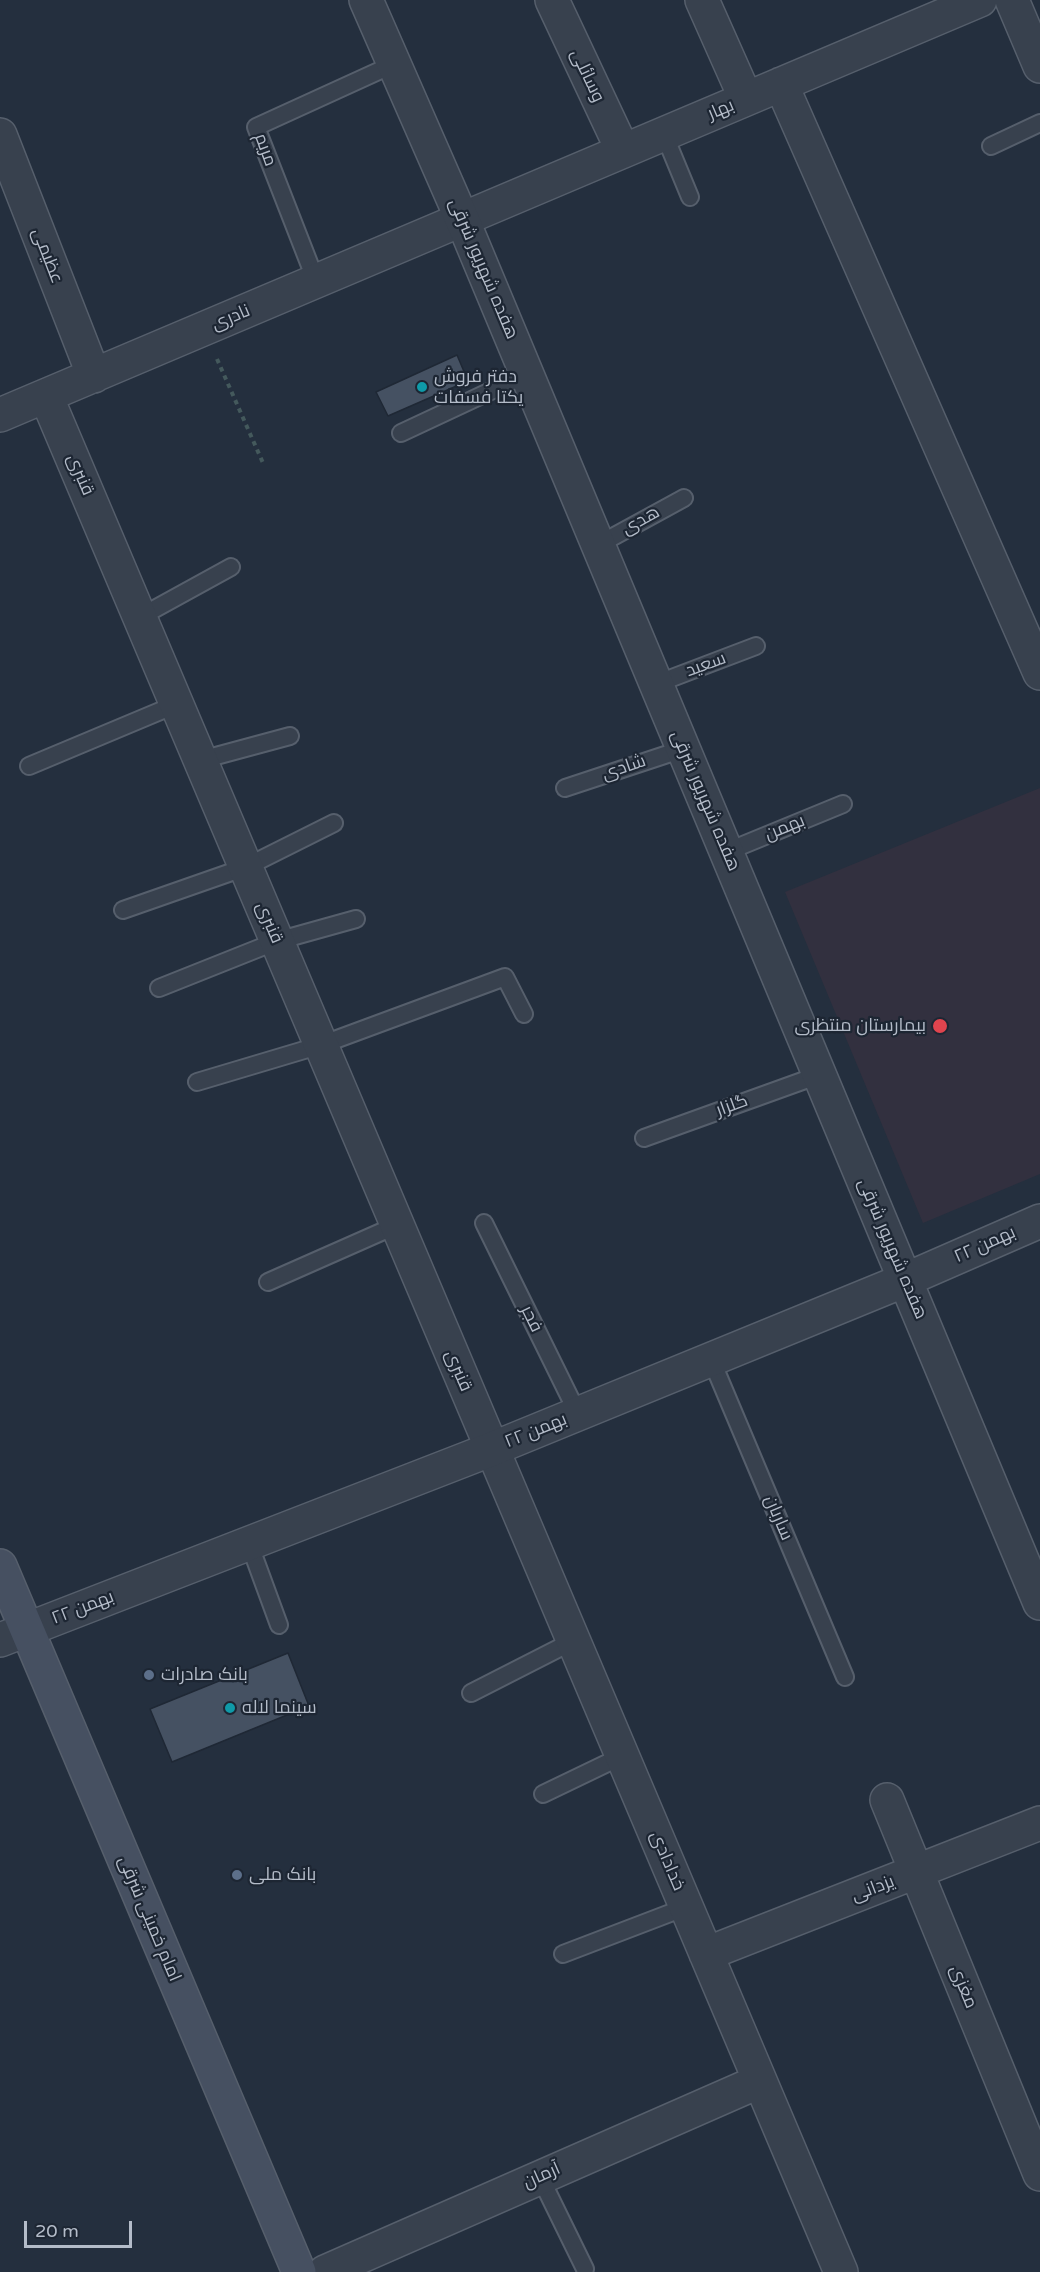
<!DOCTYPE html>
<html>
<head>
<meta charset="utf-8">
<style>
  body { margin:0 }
  #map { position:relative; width:1040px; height:2272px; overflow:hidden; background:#242f3e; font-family:"Varela Round",sans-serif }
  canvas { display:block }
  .scale { position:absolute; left:24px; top:2221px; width:108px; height:27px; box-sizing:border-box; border:3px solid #b4bcc9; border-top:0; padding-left:8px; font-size:18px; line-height:21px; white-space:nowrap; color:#b4bcc9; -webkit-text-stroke:4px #1d2633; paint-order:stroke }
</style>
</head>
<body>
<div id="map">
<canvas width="1040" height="2272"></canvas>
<div class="scale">20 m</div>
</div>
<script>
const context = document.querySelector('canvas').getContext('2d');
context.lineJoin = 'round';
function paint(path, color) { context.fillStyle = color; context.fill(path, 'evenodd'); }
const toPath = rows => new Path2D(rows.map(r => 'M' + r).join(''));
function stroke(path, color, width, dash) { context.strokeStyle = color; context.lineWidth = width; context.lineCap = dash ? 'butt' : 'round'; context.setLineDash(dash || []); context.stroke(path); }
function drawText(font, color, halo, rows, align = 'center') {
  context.font = font + ' "Varela Round",Cairo,sans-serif'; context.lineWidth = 4.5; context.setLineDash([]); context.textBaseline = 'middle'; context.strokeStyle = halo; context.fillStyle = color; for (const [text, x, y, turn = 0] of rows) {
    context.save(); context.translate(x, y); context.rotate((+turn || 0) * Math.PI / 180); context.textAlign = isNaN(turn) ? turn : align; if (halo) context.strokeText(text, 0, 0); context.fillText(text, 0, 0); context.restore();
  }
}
const medical = toPath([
  [1040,788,1040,1174,923,1223,785,892]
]);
const building = toPath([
  [457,355,468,381,388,416,376,392,457,355],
  [288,1653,309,1706,172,1762,150,1709,288,1653]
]);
const path = toPath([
  [217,359,263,463]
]);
const service = toPath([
  [664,134,690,197],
  [991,146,1040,123],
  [316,281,256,127,394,64],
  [401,433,527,374],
  [598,545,684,498],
  [140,617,231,567],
  [656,684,756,646],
  [201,760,290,736],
  [29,766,177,704],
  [565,788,683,749],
  [726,852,843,804],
  [123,910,246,867,334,823],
  [159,988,277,941,356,919],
  [197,1082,321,1045,505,977,524,1014],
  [644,1138,819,1075],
  [484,1223,578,1414],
  [268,1282,397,1225],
  [711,1359,845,1677],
  [249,1543,279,1625],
  [471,1693,573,1641],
  [543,1794,622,1756],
  [563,1954,686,1907],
  [540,2177,585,2269]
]);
const minor = toPath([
  [552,0,623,151],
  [702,0,746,99],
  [1012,0,1040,66],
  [781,84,1040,673],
  [0,135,94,376],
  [46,396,841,2272],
  [0,415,980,0],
  [887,1800,1040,2174],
  [706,1954,1040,1823],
  [325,2272,760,2081]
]);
const tertiary = toPath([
  [366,0,462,219,1040,1603],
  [0,1640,492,1449,905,1280,1040,1221]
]);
const secondary = toPath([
  [0,1566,299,2272]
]);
const markers = [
  [422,387,6,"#0f9aa8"],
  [940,1026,8,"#e0444e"],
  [149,1675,6,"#5c6f8a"],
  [230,1708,6,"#0f9aa8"],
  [237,1875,6,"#5c6f8a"]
];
const streetNames = [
  ["وسائلی",587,76,65],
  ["بهار",721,110,-23],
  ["مریم",265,150,70],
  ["عظیمی",47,256,69],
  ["هفده شهریور شرقی",483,269,67],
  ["نادری",231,318,-23],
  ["قنبری",80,475,67],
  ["هدی",641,521,-29],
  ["سعید",706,665,-20],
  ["شادی",624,768,-19],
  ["هفده شهریور شرقی",705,801,67],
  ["بهمن",785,828,-22],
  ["قنبری",269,923,67],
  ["گلزار",732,1106,-20],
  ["۲۲ بهمن",985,1245,-24],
  ["هفده شهریور شرقی",892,1249,67],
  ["فجر",531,1319,64],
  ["قنبری",458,1371,67],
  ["۲۲ بهمن",536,1431,-22],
  ["ساربان",778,1518,67],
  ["۲۲ بهمن",83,1608,-21],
  ["خدادادی",667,1861,67],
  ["یزدانی",873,1889,-21],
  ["امام خمینی شرقی",149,1919,67],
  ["مغزی",963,1987,68],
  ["آرمان",542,2176,-24]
];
const poiNames = [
  ["دفتر فروش",434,377],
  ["یکتا فسفات",434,398],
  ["بیمارستان منتظری",926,1026,"right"],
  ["بانک صادرات",161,1675],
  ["سینما لاله",242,1708],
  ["بانک ملی",249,1875]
];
paint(medical, '#32303f');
paint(building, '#455162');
stroke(building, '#1f2835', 1.5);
stroke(service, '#565f6c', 20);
stroke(minor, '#565f6c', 36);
stroke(tertiary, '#565f6c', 36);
stroke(secondary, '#565f6c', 36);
stroke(path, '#44595c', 4, [4.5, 4.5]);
stroke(service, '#38414e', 16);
stroke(minor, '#38414e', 33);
stroke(tertiary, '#38414e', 33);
stroke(secondary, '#465061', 33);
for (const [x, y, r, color] of markers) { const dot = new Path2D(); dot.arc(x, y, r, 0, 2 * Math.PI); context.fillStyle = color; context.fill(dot); stroke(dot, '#1d2633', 2); }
drawText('18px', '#b4bcc9', '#1d2633', streetNames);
drawText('18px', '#b4bcc9', '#1d2633', poiNames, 'left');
</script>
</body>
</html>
